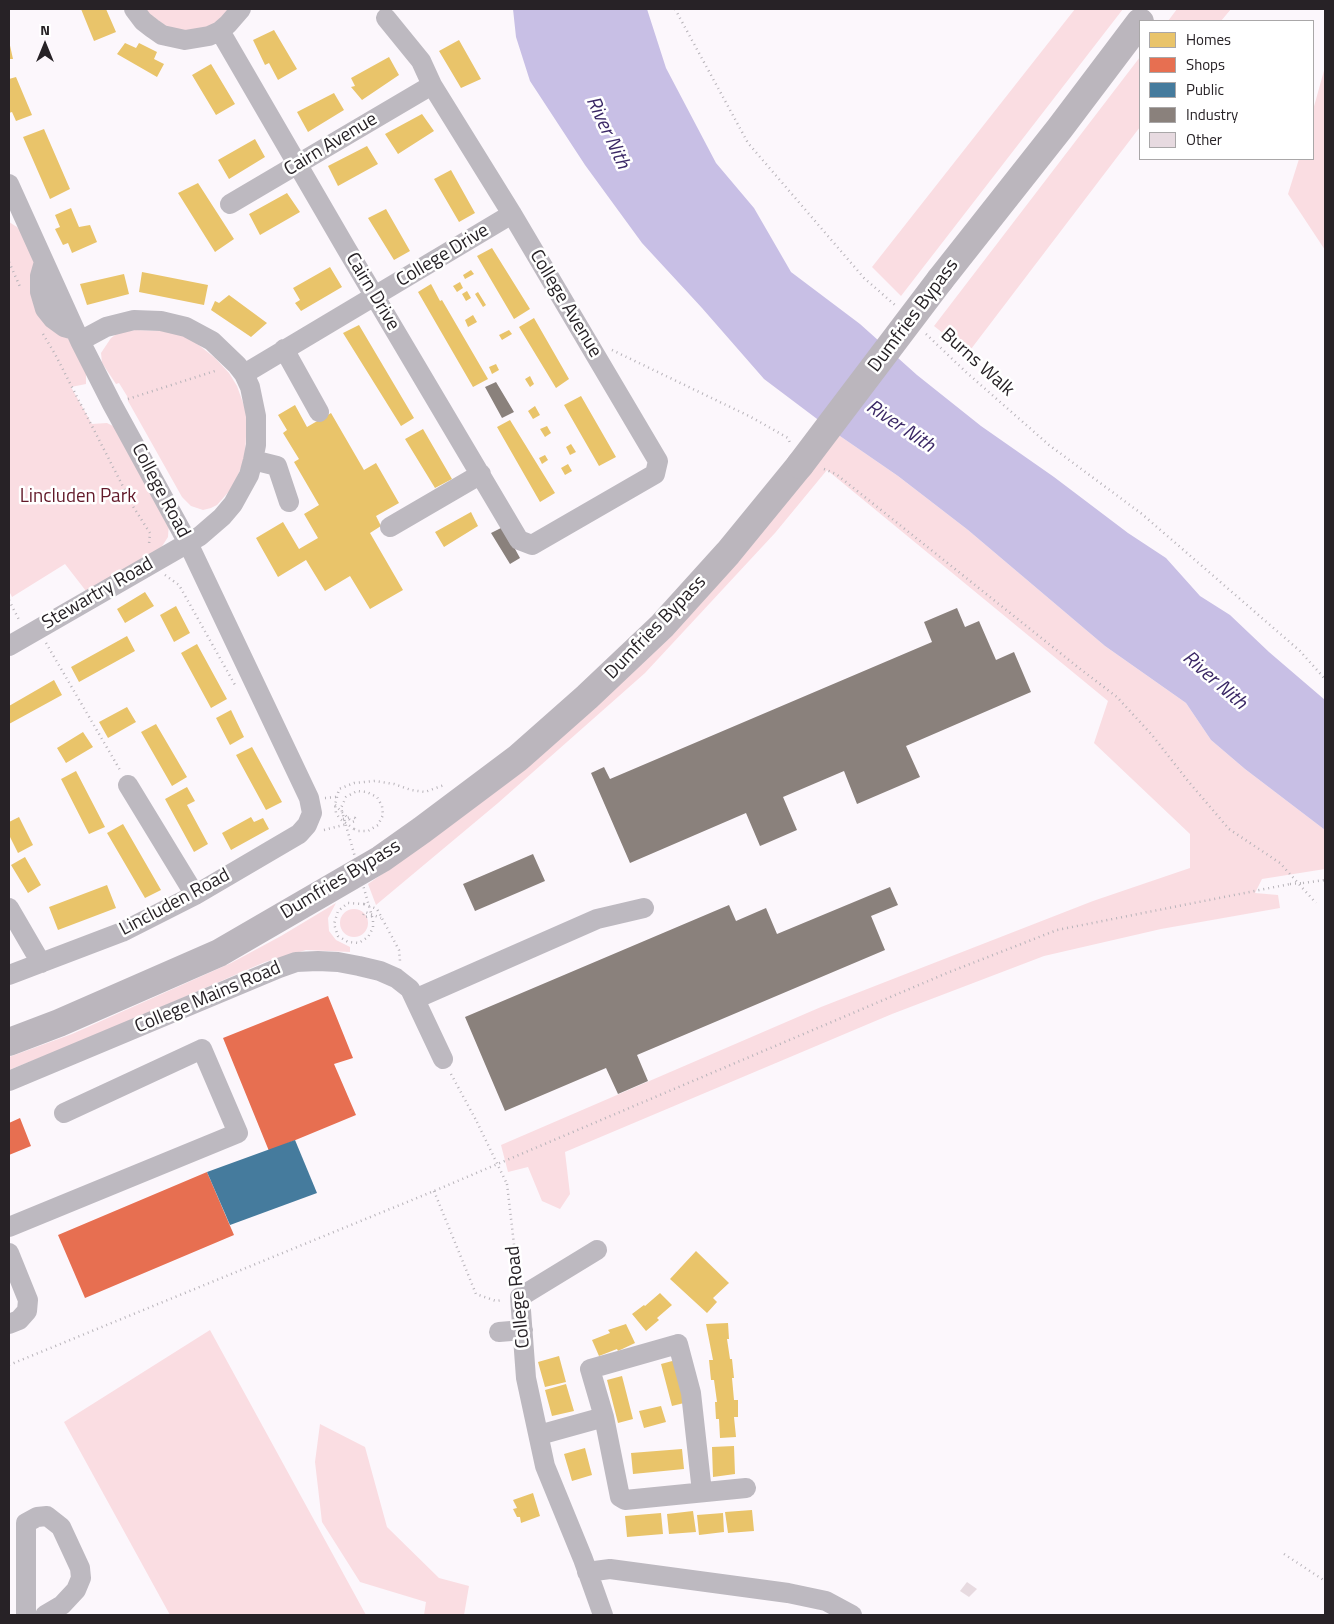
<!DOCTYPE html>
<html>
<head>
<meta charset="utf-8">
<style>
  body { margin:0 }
  #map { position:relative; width:1334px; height:1624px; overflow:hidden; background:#fcf7fc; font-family:"Titillium Web",sans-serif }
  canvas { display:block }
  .frame { position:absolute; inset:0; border:10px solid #272226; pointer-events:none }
  .legend { position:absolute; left:1139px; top:20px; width:175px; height:140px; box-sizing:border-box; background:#fff; border:1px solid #a9a7a8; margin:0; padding:6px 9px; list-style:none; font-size:15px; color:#272226 }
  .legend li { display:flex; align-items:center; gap:10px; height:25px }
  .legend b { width:25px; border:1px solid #a9a7a8 }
  .north { position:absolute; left:20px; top:20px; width:50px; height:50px; -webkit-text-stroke:4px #fff; paint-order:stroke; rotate:0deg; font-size:14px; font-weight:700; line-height:20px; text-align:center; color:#272226 }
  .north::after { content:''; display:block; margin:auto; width:18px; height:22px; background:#272226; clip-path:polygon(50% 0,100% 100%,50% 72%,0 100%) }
</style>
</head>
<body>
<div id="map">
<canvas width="1334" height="1624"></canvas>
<div class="frame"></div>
<ul class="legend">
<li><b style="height:14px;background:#e9c46a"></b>Homes</li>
<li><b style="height:14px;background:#e76f51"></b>Shops</li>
<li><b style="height:14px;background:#457b9d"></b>Public</li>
<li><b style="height:14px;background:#8a817c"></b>Industry</li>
<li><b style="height:14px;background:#e7dae0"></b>Other</li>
</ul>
<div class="north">N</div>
</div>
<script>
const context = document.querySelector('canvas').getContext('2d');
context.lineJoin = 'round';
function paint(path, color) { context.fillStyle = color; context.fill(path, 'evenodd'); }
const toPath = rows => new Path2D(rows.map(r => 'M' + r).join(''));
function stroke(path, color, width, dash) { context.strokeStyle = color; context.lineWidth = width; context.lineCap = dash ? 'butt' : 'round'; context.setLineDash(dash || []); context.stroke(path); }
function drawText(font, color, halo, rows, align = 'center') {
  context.font = font + ' "Titillium Web",sans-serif'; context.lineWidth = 5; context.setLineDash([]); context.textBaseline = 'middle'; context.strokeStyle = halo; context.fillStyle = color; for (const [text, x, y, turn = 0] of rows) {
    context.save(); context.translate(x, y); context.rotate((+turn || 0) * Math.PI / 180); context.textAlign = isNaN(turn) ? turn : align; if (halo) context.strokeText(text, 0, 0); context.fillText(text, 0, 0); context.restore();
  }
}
const green = toPath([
  [143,9,235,9,205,31,171,30],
  [1075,9,1123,9,901,296,872,267],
  [1177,9,1231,9,1221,21,1168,21],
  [1140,57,1140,127,968,353,934,326],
  [1325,67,1325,250,1288,194,1299,159,1313,159,1313,110],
  [9,222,17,227,23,235,70,338,86,366,86,384,71,387,92,424,107,423,119,429,169,521,168,537,159,551,86,591,65,564,12,597,9,591],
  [135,330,163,331,182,335,195,342,215,358,229,373,237,386,247,414,245,459,232,488,217,505,211,508,203,510,191,506,182,497,128,401,127,396,119,383,116,384,102,363,101,353,111,338,118,333],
  [837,434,898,476,968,530,1105,646,1186,703,1211,740,1245,769,1325,830,1325,869,1262,879,1255,893,1278,895,1280,908,1161,929,1044,956,892,1014,565,1152,570,1194,560,1209,542,1201,528,1167,508,1172,501,1145,821,1007,1093,901,1190,868,1190,834,1094,743,1108,701,827,470,775,533,645,673,498,803,376,905,368,884,425,844],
  [336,903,328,918,329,931,336,940,350,947,350,952,306,950,265,962,85,1040,9,1070,9,1057,72,1034,231,963,281,936],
  '340 923a14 14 0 1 1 28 0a14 14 0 1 1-28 0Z',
  [210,1330,366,1615,170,1615,64,1422],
  [320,1424,365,1447,387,1527,439,1578,469,1586,464,1615,424,1615,426,1602,360,1582,322,1522,315,1462]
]);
const water = toPath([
  [513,9,647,9,666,68,716,163,754,208,791,272,860,324,917,375,981,426,1054,477,1128,533,1166,558,1200,596,1230,615,1269,652,1325,700,1325,830,1245,769,1211,740,1186,703,1105,646,968,530,898,476,837,434,764,379,702,308,642,243,585,165,530,81,516,37]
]);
const homes = toPath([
  [81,9,106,9,116,32,94,41],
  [274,30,297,69,278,80,269,63,265,65,253,40],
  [459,40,481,79,461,88,439,51],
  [9,41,13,59,9,59],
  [125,43,136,48,139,43,157,52,154,59,164,64,157,77,117,54],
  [389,57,399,75,362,100,351,87,355,86,351,78],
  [211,64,235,104,216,115,192,75],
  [16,77,32,115,16,121,12,112,9,113,9,79],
  [334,93,344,110,308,132,297,112],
  [422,114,434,131,398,154,385,134],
  [44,129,70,189,50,199,23,137],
  [255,139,265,157,229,179,218,160],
  [367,146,378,164,338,186,328,166],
  [451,170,475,213,459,222,434,179],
  [198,183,234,239,215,252,178,193],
  [287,193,300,212,260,235,249,214],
  [71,208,79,227,90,225,97,242,72,253,68,243,63,245,55,229,60,227,55,215],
  [386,209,410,251,394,260,368,218],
  [492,248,530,309,514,319,477,256],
  [330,267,342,287,301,311,295,303,300,300,293,288],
  [471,270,474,274,465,279,463,275],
  [142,272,208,285,204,305,139,292],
  [124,274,129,294,87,305,80,284],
  [460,282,463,288,457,292,453,286],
  [431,284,440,301,442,300,488,379,473,387,418,292],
  [467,291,471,298,466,301,462,294],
  [478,292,486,305,483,307,475,294],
  [229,295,267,323,251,337,211,310,215,301,219,303],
  [473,315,477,322,468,327,465,320],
  [534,318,569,379,556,388,519,327],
  [359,325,414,418,401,426,343,333],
  [509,330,512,334,502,340,499,335],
  [496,364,499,370,492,374,489,367],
  [530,376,534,384,530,387,525,379],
  [581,396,616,457,599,466,564,405],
  [295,405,307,427,331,413,364,470,376,463,399,503,376,516,381,526,370,533,403,590,370,609,350,576,325,591,306,560,278,577,256,538,283,522,299,549,318,538,304,514,319,505,294,462,299,459,283,433,287,430,278,415],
  [535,406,540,415,533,419,528,411],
  [510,420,555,493,540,502,497,427],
  [547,426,551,433,545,437,540,429],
  [423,429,452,479,435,488,405,439],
  [571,444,576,452,570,455,566,447],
  [545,455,548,460,542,464,539,458],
  [568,464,572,471,565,475,561,468],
  [471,512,478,526,444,547,435,532],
  [145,592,154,606,125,623,117,609],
  [176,606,190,633,174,642,160,615],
  [127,636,135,651,79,682,71,667],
  [197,644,227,699,211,708,181,653],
  [54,680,62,695,9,724,9,706],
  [127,707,136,722,108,738,99,722],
  [231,710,244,737,230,745,216,718],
  [156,724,187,777,172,786,141,732],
  [83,732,93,747,66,763,57,748],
  [252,747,282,802,266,810,236,755],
  [76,771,105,827,89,834,61,779],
  [187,787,195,801,187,805,208,844,194,852,165,799],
  [19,817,33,845,18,853,9,835,9,822],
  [251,817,254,822,263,818,269,829,231,850,222,833],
  [123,824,161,890,145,898,107,833],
  [25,857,41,885,28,893,11,865],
  [107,885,116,908,58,930,49,907],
  [696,1251,729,1283,713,1298,717,1302,707,1313,670,1279],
  [660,1293,672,1305,657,1318,659,1320,646,1331,632,1314,644,1305,645,1306],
  [728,1323,729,1339,727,1339,730,1359,732,1359,734,1378,732,1378,734,1400,738,1400,738,1417,734,1417,736,1437,720,1438,719,1419,716,1419,715,1402,717,1402,714,1380,711,1380,709,1360,713,1360,706,1324],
  [626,1324,635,1343,618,1351,617,1349,599,1356,592,1340,610,1333,608,1330],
  [559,1356,566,1382,545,1387,538,1362],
  [676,1360,688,1402,672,1406,661,1364],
  [622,1376,633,1419,618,1423,607,1380],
  [566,1384,574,1411,552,1416,545,1390],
  [661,1406,666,1422,644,1428,639,1411],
  [734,1446,735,1474,713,1477,712,1447],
  [585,1448,592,1475,572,1481,564,1454],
  [682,1449,684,1469,633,1474,631,1453],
  [533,1493,540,1516,521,1523,520,1517,517,1517,513,1509,517,1508,513,1500],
  [752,1510,754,1531,728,1533,725,1512],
  [693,1511,696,1532,669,1534,667,1514],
  [661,1513,663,1534,627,1537,625,1516],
  [723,1513,724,1532,699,1535,697,1515]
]);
const shops = toPath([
  [328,996,353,1058,334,1064,356,1115,269,1151,223,1038],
  [20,1118,31,1146,9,1155,9,1123],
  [207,1172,234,1235,85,1298,58,1235]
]);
const public = toPath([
  [295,1140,317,1193,230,1225,207,1172]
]);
const industry = toPath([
  [496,382,514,412,502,418,485,387],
  [503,527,520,558,510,564,491,533],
  [957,608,965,627,979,621,996,660,1014,652,1031,692,906,746,920,777,857,804,844,771,783,797,797,830,760,846,746,813,630,863,591,773,604,767,610,779,932,642,924,622],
  [533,854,545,881,475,911,463,884],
  [890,887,898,905,871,916,885,950,637,1055,648,1081,618,1094,606,1068,505,1111,465,1017,729,905,736,921,766,908,777,934]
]);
const building = toPath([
  [967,1582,977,1589,969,1597,960,1591]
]);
const path = toPath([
  [675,9,748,143,864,278,895,305],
  [9,262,21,289],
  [43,334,55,354,134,508,150,533,149,544],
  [926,334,966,372,1049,445,1142,514,1300,651,1325,679],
  [612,350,751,417,788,438,790,443],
  [128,399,218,370],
  [824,469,836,474,1079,668,1117,697,1152,735,1188,781,1229,829,1280,863,1316,903],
  [165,575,179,585,235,685],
  [9,600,19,620],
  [46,643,120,770],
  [325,798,336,797],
  [335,805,352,822,355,821,355,818,351,817],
  [354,829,340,819,336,813,335,805,339,789,354,783,375,781,394,784,411,790,425,792,444,785],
  [324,830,347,824],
  [1303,883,1325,880],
  [364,904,377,909,399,950,400,961],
  [372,916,365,917,363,915,365,912,381,918],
  [451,1074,477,1122],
  [507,1184,518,1279],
  [434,1191,476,1294,496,1301,503,1300],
  [9,1365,434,1191,947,973,1057,930,1290,884],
  [1284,1554,1325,1581]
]);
const minor = toPath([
  [134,9,143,21,152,28,162,35,185,40,209,36,220,31,228,24,241,9],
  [220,31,346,248,519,540,532,545,655,474,658,461,512,214,432,85,421,61,386,18],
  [9,184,80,341,112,404,188,543,309,798,312,813,307,825,299,834,195,895,122,932,9,975],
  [230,204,432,85],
  [44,262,40,276,40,292,45,309,53,319,64,327,75,330],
  [284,349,319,412],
  [244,374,512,214],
  [253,460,277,466,289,502],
  [390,527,481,474],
  [9,646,200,536,222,517,233,504,249,475,253,460,256,445,256,416,250,387,244,374,237,365,212,341,186,327,161,321,134,320,106,327,80,341],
  [128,785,195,895],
  [9,908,41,963],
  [415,999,597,919,644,908],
  [9,1081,279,968,296,962,318,961,338,962,359,966,380,971,396,978,410,989,443,1059],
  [9,1227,238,1133,202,1049,64,1113],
  [597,1250,520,1297,526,1378,545,1466,583,1559,603,1615],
  [9,1253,28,1300,27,1311,19,1320,9,1324],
  [499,1332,523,1330],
  [539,1435,604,1417],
  [702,1492,691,1393,678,1344,590,1369,604,1417,620,1497,625,1500,746,1488],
  [587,1572,610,1569,788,1593,826,1601,852,1615],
  [26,1615,26,1523,37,1517,47,1516,61,1527,80,1568,81,1578,76,1590,62,1605,45,1615]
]);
const highway = toPath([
  [940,280,1060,128,1140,22],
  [9,1042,59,1023,219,953,381,859,422,830,518,758,587,697,662,626,728,553,800,465]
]);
const pathBridge = toPath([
  [343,819,351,817],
  [354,829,358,831,368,831,378,825,383,815,382,806,377,797,367,792,357,791,346,797,341,808,373,920,373,928,368,937,359,943,348,942,338,936,334,924,338,911,348,903,364,904],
  [1290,884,1303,883],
  [477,1122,507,1184]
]);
const highwayBridge = toPath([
  [800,465,940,280]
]);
const streetNames = [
  ["Cairn Avenue",331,145,-31],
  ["College Drive",443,256,-31],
  ["Cairn Drive",372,292,59],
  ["College Avenue",565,304,59],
  ["Dumfries Bypass",914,316,-53],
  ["Burns Walk",977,363,42],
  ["College Road",160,491,62],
  ["Stewartry Road",98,594,-30],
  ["Dumfries Bypass",656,628,-46],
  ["Dumfries Bypass",341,880,-31],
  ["Lincluden Road",175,903,-28],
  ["College Mains Road",208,998,-23],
  ["College Road",519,1297,-96]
];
const parkNames = [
  ["Lincluden Park",78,497]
];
const waterNames = [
  ["River Nith",607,133,65],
  ["River Nith",900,427,34],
  ["River Nith",1214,681,41]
];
paint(green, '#fadde2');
paint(water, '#c8bfe5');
paint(homes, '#e9c46a');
paint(shops, '#e76f51');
paint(public, '#457b9d');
paint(industry, '#8a817c');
paint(building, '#e7dae0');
stroke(path, '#b7b3b9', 2.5, [1, 4]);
stroke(minor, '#bdb9c0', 20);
stroke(highway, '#bbb6bd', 28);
stroke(pathBridge, '#b7b3b9', 2.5, [1, 4]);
stroke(highwayBridge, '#bbb6bd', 28);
drawText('19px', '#272226', '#fff', streetNames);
drawText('19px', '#621929', '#fff', parkNames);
drawText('italic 20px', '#3b2866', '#fff', waterNames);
</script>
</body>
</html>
